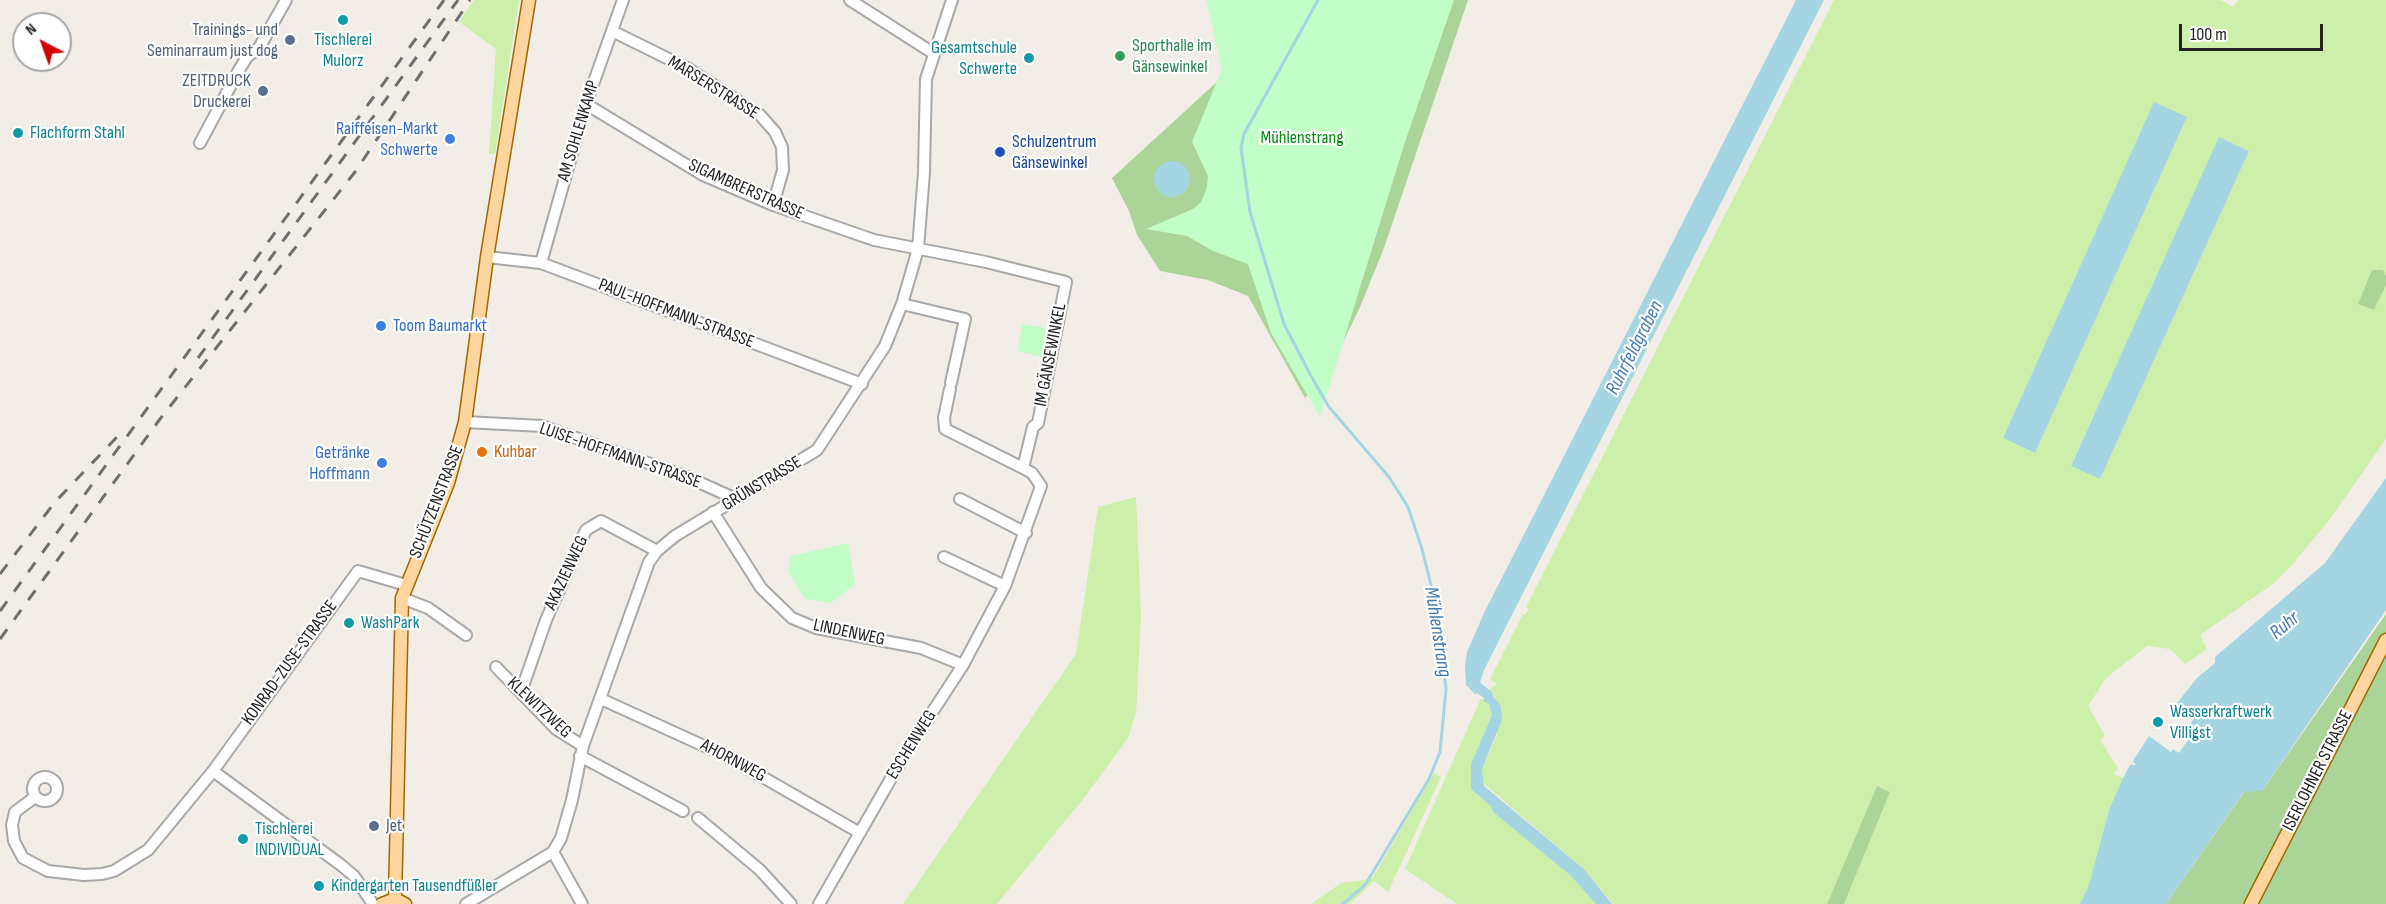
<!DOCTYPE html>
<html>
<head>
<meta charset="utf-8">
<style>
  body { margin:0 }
  #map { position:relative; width:2386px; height:904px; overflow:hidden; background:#f2eee7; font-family:"Sofia Sans Condensed",sans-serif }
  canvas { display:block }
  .north { position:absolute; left:12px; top:12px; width:60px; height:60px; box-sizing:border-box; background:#fff; border:2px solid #a6a6a6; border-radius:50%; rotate:319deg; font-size:16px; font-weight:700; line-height:24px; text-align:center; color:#212121 }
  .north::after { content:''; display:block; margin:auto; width:21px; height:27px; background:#d20002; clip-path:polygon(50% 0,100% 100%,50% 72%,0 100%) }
  .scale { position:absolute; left:2179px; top:24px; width:144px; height:27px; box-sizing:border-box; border:3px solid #212121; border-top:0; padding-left:8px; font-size:18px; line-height:21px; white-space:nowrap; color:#212121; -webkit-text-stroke:4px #fff; paint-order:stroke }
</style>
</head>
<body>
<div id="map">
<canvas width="2386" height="904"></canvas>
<div class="north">N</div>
<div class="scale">100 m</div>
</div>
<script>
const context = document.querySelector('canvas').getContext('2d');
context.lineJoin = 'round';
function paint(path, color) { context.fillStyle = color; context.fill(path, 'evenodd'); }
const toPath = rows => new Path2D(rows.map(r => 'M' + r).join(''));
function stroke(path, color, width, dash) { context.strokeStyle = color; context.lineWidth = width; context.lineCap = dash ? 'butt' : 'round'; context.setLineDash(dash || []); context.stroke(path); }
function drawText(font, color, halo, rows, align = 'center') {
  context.font = font + ' "Sofia Sans Condensed",sans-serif'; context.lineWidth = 4.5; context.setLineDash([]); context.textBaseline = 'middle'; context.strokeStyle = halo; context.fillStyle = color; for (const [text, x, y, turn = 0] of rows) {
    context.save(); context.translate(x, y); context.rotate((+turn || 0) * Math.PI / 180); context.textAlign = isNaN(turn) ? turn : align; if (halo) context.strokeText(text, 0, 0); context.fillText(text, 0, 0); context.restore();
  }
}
const grass = toPath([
  [474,0,519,0,495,154,489,154,496,49,459,22],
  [1834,0,2220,0,2234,7,2238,0,2386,0,2386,276,2382,270,2374,310,2386,285,2386,439,2330,519,2292,565,2273,584,2200,635,2207,649,2185,664,2170,649,2147,646,2106,678,2088,706,2105,736,2100,740,2118,768,2114,774,2123,778,2109,810,2089,886,2080,904,1844,904,1890,792,1877,786,1827,904,1613,904,1585,870,1482,782,1482,769,1497,735,1495,697,1488,690,1497,684,1490,679,1523,614,1525,615,1529,609,1526,607],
  [2154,103,2187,117,2035,453,2003,438],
  [2220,138,2249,151,2100,479,2071,465],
  [1136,497,1141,614,1136,713,1128,738,1084,798,997,904,903,904,1076,654,1098,507],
  [1481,698,1489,704,1492,715,1472,764,1471,789,1491,806,1493,812,1570,875,1596,904,1457,904,1405,869],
  [1434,773,1441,777,1388,892,1374,881,1350,904,1311,904,1341,883,1372,879]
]);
const forest = toPath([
  [1221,0,1468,0,1384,248,1360,307,1327,375,1305,398,1248,296,1208,280,1160,271,1137,235,1129,211,1112,178,1231,69],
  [2372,270,2383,270,2386,276,2386,285,2374,310,2358,304],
  [2386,614,2386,904,2166,904,2245,791,2262,791],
  [1877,786,1890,792,1844,904,1827,904]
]);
const park = toPath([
  [1206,0,1454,0,1405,142,1320,417,1271,333,1248,264,1213,251,1187,236,1146,229,1193,209,1201,202,1207,187,1208,176,1192,142,1222,69],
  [1022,324,1052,329,1046,358,1017,351],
  [848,543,855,584,831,603,805,599,788,571,791,556]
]);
const water = toPath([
  [1796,0,1824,0,1484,670,1476,695,1466,685,1465,666,1467,652,1484,613],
  [2154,102,2187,117,2035,453,2003,438],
  [2219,137,2249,151,2100,479,2071,466],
  '1154 179a18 18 0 1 1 36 0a18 18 0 1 1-36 0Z',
  [2386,478,2386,610,2262,791,2244,792,2166,904,2080,904,2089,885,2109,810,2123,778,2130,765,2136,765,2133,761,2149,736,2171,752,2173,749,2179,753,2188,740,2183,736,2194,718,2176,704,2197,678,2215,663,2215,657,2325,563],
  [1488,690,1501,706,1502,720,1482,769,1484,786,1585,870,1612,904,1596,904,1570,875,1493,812,1491,806,1471,789,1471,764,1492,715,1489,704,1483,701]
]);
const stream = toPath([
  [1318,0,1244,134,1241,148,1250,212,1284,324,1312,378,1329,407,1389,477,1408,507,1422,549,1437,609,1446,689,1440,752,1429,779,1365,885,1343,904]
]);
const canal = toPath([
  [1474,675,1476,686,1488,695]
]);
const minor = toPath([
  [850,0,933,53],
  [612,31,689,69,760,115,775,132,782,147,783,170,773,205],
  [586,104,703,175,773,205,874,240,986,262,1066,282,1038,423,1033,427,1023,468],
  [200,143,239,70,247,57,259,48,286,0],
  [487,257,541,263,862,384],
  [541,263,586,104,623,0],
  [902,304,965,319,951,383],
  [465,422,542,426,685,476,736,499],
  [960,499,1026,533],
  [713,512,761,588,792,618,816,628,921,648,963,665],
  [944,557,1005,586],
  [402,598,428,608,466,635],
  [496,667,556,729,583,746],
  [521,692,546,620,586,530,601,521,657,551],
  [601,699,726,756,860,833],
  [580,756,683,811],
  [213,771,358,571,406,585],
  '33 789a12 12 0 1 1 24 0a12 12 0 1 1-24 0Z',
  [35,797,15,812,12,825,14,841,23,858,48,871,84,875,102,874,114,871,148,850,213,771,341,865,354,876,373,904],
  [698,818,760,870,791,904],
  [553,852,582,904],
  [466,904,553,852,561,838,572,800,583,746,649,562,657,551,675,536,817,450,885,346,902,304,918,249,924,172,926,79,952,0],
  [819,904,905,754,963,665,1005,586,1041,486,1032,473,1023,468,945,429,944,418,950,389]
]);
const major = toPath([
  [395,899,402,598,448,483,465,422,487,257,529,0],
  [382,904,395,899,405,904],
  [2251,904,2386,640]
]);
const rail = toPath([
  [198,358,458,0],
  [0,574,55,502,117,437],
  [0,611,444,0],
  [0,639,160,419,355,172,470,0]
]);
const markers = [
  [343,20,6,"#0f9aa8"],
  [290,40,6,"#5c6f8a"],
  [1120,56,6,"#2e9e5b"],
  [1029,58,6,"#0f9aa8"],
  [263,91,6,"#5c6f8a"],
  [18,133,6,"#0f9aa8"],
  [450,139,6,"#3f7fe0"],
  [1000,152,6,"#1a4fb4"],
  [381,326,6,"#3f7fe0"],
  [482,452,6,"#e8710a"],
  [382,463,6,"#3f7fe0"],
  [349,623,6,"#0f9aa8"],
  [2158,722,6,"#0f9aa8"],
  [374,826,6,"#5c6f8a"],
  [243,839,6,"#0f9aa8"],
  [319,886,6,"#0f9aa8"]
];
const serviceNames = [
  ["Trainings- und",278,30],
  ["Seminarraum just dog",278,51],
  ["ZEITDRUCK",251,81],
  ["Druckerei",251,102],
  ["Jet",386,826,"left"]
];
const cultureNames = [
  ["Tischlerei",343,40,"center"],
  ["Mulorz",343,61,"center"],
  ["Gesamtschule",1017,48,"right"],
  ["Schwerte",1017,69,"right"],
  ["Flachform Stahl",30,133],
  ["WashPark",361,623],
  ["Wasserkraftwerk",2170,712],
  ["Villigst",2170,733],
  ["Tischlerei",255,829],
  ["INDIVIDUAL",255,850],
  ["Kindergarten Tausendfüßler",331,886]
];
const leisureNames = [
  ["Sporthalle im",1132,46],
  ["Gänsewinkel",1132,67]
];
const streetNames = [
  ["MARSERSTRASSE",713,88,32],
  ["AM SOHLENKAMP",579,131,-73],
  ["SIGAMBRERSTRASSE",746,190,24],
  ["PAUL-HOFFMANN-STRASSE",676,314,21],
  ["IM GÄNSEWINKEL",1051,355,-79],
  ["LUISE-HOFFMANN-STRASSE",620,456,19],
  ["GRÜNSTRASSE",762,484,-31],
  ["SCHÜTZENSTRASSE",437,502,-69],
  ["AKAZIENWEG",567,573,-65],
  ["LINDENWEG",849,633,12],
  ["KONRAD-ZUSE-STRASSE",290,663,-54],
  ["KLEWITZWEG",539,708,43],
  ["ESCHENWEG",912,745,-58],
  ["AHORNWEG",733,761,28],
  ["ISERLOHNER STRASSE",2318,771,-63]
];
const shopNames = [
  ["Raiffeisen-Markt",438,129],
  ["Schwerte",438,150],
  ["Toom Baumarkt",393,326,"left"],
  ["Getränke",370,453],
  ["Hoffmann",370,474]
];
const parkNames = [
  ["Mühlenstrang",1302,138]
];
const transitNames = [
  ["Schulzentrum",1012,142],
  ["Gänsewinkel",1012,163]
];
const foodNames = [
  ["Kuhbar",494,452]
];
const waterNames = [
  ["Ruhrfeldgraben",1635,348,-63],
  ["Ruhr",2285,626,-40],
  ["Mühlenstrang",1437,632,81]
];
paint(grass, '#ccefaa');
paint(forest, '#abd499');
paint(park, '#c3fdc7');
paint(water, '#a5d5e2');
stroke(stream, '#a5d5e2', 3);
stroke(canal, '#a5d5e2', 10);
stroke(minor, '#a8a8a8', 14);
stroke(major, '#9e6800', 15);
stroke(minor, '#fff', 10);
stroke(major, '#ffd59f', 12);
stroke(rail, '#6f6f6f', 3, [12, 12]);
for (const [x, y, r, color] of markers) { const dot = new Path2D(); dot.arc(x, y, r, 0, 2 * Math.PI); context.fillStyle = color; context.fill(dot); stroke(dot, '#fff', 2); }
drawText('18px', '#4e5e75', '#fff', serviceNames, 'right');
drawText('18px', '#0d838f', '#fff', cultureNames, 'left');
drawText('18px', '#27864d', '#fff', leisureNames, 'left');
drawText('18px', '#212121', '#fff', streetNames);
drawText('18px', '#366cbe', '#fff', shopNames, 'right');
drawText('18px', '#048a0e', '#fff', parkNames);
drawText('18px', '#164399', '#fff', transitNames, 'left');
drawText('18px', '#c56008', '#fff', foodNames, 'left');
drawText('italic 20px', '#427ab1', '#fff', waterNames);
</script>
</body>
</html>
